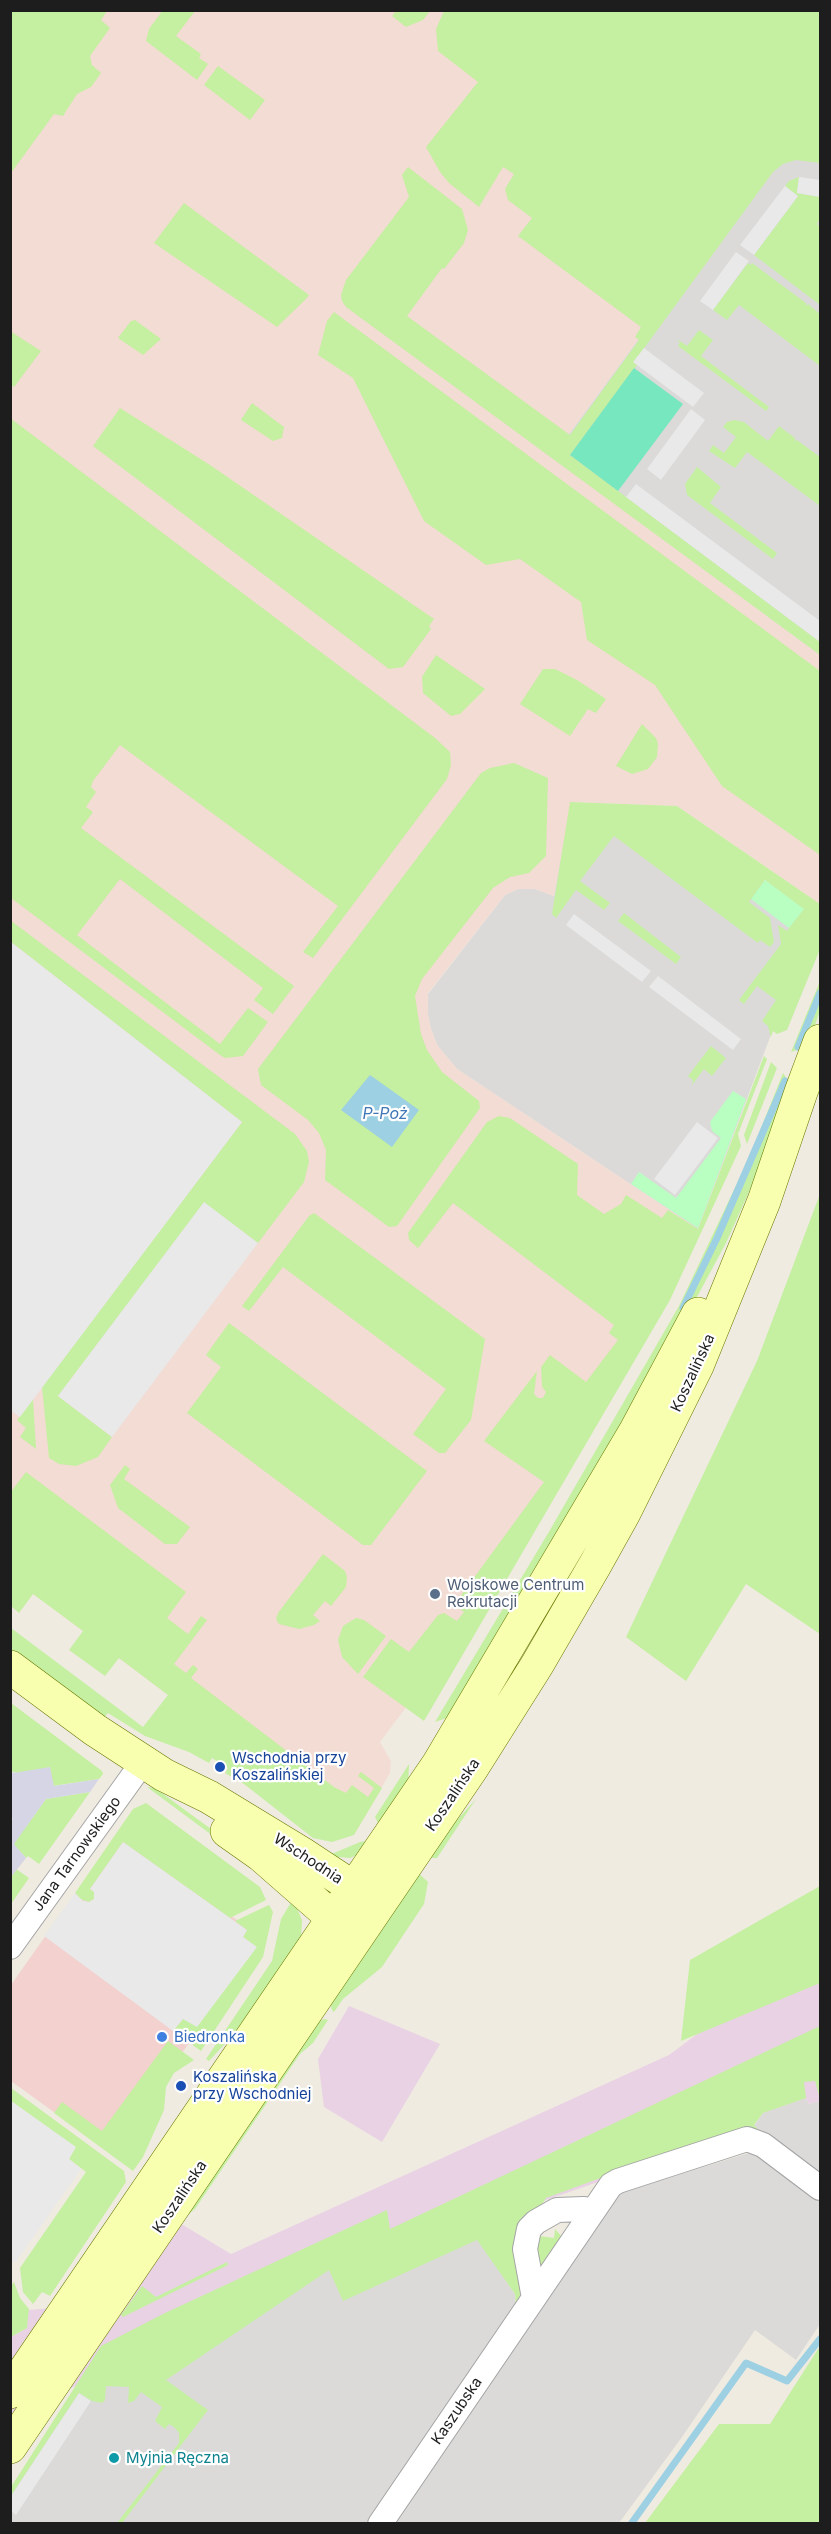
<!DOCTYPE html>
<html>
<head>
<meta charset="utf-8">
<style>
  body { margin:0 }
  #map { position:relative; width:831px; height:2534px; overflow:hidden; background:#efebe1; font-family:Inter,sans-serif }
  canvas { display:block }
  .frame { position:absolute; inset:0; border:12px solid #1d1d1d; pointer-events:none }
</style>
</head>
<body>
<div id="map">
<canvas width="831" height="2534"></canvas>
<div class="frame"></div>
</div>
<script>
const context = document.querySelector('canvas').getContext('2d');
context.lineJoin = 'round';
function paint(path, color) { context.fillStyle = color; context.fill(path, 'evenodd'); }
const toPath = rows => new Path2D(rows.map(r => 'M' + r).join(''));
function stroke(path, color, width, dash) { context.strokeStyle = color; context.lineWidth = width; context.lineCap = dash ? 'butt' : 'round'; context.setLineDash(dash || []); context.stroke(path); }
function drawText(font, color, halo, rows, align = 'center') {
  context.font = font + ' Inter,sans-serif'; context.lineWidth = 4.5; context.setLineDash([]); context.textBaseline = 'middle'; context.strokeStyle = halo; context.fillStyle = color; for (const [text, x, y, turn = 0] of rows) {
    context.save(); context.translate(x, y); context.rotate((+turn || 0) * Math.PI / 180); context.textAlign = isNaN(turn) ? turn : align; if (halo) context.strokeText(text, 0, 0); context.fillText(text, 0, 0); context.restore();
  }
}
const residential = toPath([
  [778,149,820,155,820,655,552,457],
  [570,802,820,904,698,1229,457,1069,437,1045,431,1029,428,1015,428,994,505,895,518,889,535,889,554,896],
  [806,2098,809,2104,820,2101,820,2175,754,2126,763,2113],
  [752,2152,820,2201,820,2324,796,2360,755,2330,682,2437,619,2523,392,2524,617,2194],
  [477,2239,515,2294,516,2306,368,2523,11,2524,11,2491,83,2383,330,2269,343,2300]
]);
const commercial = toPath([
  [117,1834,265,1940,109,2152,11,2081,11,1985]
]);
const industrial = toPath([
  [820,1965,820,2101,809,2104,806,2098,763,2113,754,2125,758,2129,722,2139,422,2243,399,2233,83,2383,11,2414,11,2337,27,2328,28,2310,129,2302,178,2222,231,2254,669,2055,758,1989],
  [349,2006,440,2044,382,2142,324,2107,318,2059]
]);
const military = toPath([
  [10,11,664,11,778,149,552,457,820,655,820,904,677,806,571,802,554,896,535,889,518,889,505,895,428,993,428,1015,431,1029,437,1045,457,1069,698,1229,413,1698,380,1742,391,1761,390,1773,354,1835,11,1577]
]);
const grass = toPath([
  [11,10,107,11,101,20,110,28,90,56,92,65,101,73,91,87,77,94,63,116,54,114,11,173],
  [163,10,195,11,176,36,201,54,199,58,208,64,197,80,146,41,149,29],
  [397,10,430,10,430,11,423,20,406,27,392,16],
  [444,11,820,11,820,163,796,160,783,164,773,172,634,362,637,365,570,455,820,642,820,655,346,307,342,301,341,295,346,280,409,197,402,175,408,167,462,209,468,230,464,243,444,269,442,268,407,316,570,435,639,340,635,337,641,327,518,236,532,218,508,200,505,189,514,174,503,167,479,207,449,183,440,172,426,147,478,82,438,51,436,29],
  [218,66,265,100,250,120,204,85],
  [799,177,797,193,820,197,820,219,817,224,820,227,820,305,754,255,798,196,785,186,789,181],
  [184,203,309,295,306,299,277,327,154,243],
  [748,263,751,265,752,263,806,303,806,306,808,304,820,314,820,366,739,305,727,320,713,310],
  [334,312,820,671,820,855,722,786,655,685,587,640,581,602,520,559,486,565,424,521,353,378,318,355,327,321],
  [135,320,161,339,143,355,118,338,131,321],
  [699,330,713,340,701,356,769,407,766,411,678,346,680,343,677,339,687,346],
  [10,331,41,351,14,387,11,385],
  [252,403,284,427,282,438,273,441,241,420],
  [120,408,210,465,434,619,429,626,431,629,403,667,389,669,93,446],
  [10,418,435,738,450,752,451,765,447,779,313,958,303,952,338,906,120,745,93,781,91,787,96,792,86,807,93,812,81,828,294,986,273,1014,254,1000,263,988,120,879,77,935,220,1044,248,1008,268,1022,243,1056,225,1058,220,1055,11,898],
  [734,420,744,422,768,441,779,426,795,438,795,441,797,440,820,457,820,506,747,452,735,468,709,451,713,445,724,453,736,437,723,427,727,422],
  [697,467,721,487,710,503,777,553,773,559,687,495,685,484],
  [436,655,485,689,460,714,451,716,423,693,422,677],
  [543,669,555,669,577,680,606,699,596,713,588,709,570,736,520,704],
  [642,724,656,738,658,744,657,757,648,769,632,774,616,766],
  [514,763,548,778,546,856,529,873,510,877,493,888,422,979,415,996,421,1034,427,1050,442,1072,479,1101,480,1108,397,1226,389,1227,325,1180,326,1150,319,1133,308,1120,261,1085,258,1069,481,773,490,768],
  [570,802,677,806,820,904,820,949,787,1030,777,1034,773,1031,771,1037,768,1026,762,1021,776,1000,757,986,744,1004,739,1000,781,944,778,925,787,931,803,909,765,880,749,902,770,918,774,942,770,947,760,940,758,943,614,836,580,881,610,903,604,910,576,890,556,918,552,914],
  [624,913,681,957,676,964,618,921],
  [10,920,295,1134,307,1151,309,1162,304,1182,258,1243,204,1203,58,1396,112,1437,98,1457,76,1466,59,1464,49,1458,42,1387,242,1122,11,942],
  [820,981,820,1011,810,1039,800,1049,791,1052],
  [711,1046,726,1058,712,1076,704,1069,692,1085,693,1080,688,1076],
  [764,1056,767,1059,738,1134,741,1146,670,1300,424,1721,363,1677,391,1639,409,1652,438,1615,444,1613,457,1621,464,1612,454,1605,544,1482,484,1441,537,1371,534,1394,538,1398,543,1398,546,1392,542,1387,541,1367,550,1355,586,1382,618,1340,609,1333,614,1325,453,1203,418,1248,409,1240,408,1233,487,1122,499,1116,510,1118,578,1164,577,1195,604,1214,621,1204,626,1195,662,1218,668,1210,698,1229],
  [771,1062,777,1068,747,1144,744,1135],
  [783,1073,787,1079,789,1093,748,1194,726,1243,670,1347,452,1716,435,1722,550,1530,679,1306,749,1158],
  [820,1194,820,1634,746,1584,686,1681,626,1637,757,1361],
  [314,1213,485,1339,471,1420,445,1453,439,1453,413,1434,446,1389,283,1267,249,1311,242,1306,309,1216],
  [229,1323,427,1471,371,1545,363,1545,187,1413,221,1367,206,1355],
  [33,1399,36,1449,20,1437,26,1428,17,1420],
  [125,1465,130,1469,124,1479,190,1527,177,1544,165,1544,118,1508,110,1485],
  [26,1472,186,1592,167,1618,188,1634,201,1616,207,1620,174,1664,186,1673,193,1665,198,1669,191,1678,334,1787,346,1793,352,1785,368,1797,374,1788,358,1776,361,1772,382,1788,354,1835,332,1842,313,1838,244,1784,225,1773,228,1768,212,1758,209,1763,189,1752,145,1736,108,1713,102,1720,11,1654,11,1628,143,1727,168,1695,119,1658,105,1676,69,1650,83,1631,33,1594,19,1613,11,1606,10,1493],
  [323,1554,345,1571,347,1577,346,1587,331,1606,325,1601,313,1615,320,1621,314,1625,299,1629,279,1624,276,1619,278,1613],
  [356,1618,364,1620,386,1636,358,1674,342,1657,338,1640,343,1626],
  [11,1703,102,1771,103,1774,99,1779,53,1786,11,1771],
  [409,1764,408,1785,381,1829,375,1817],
  [147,1787,155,1788,260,1865,278,1884],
  [90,1792,39,1864,28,1856,26,1858,13,1844,46,1799],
  [476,1799,437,1858,423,1858,428,1852],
  [146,1803,260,1887,266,1900,230,1918,123,1842,90,1889,94,1892,94,1899,89,1902,80,1899,75,1893,133,1809],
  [372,1840,357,1855,350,1858,327,1856,360,1842],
  [16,1869,29,1878,11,1904,11,1877],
  [415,1870,428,1882,424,1904,382,1967,343,1999,334,2012,332,2010,329,1998],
  [820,1886,820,1983,681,2041,690,1960],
  [293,1899,302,1920,301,1939,248,2019,209,2061,206,2059,272,1961,281,1919],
  [269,1905,273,1912,263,1957,201,2051,173,2031,183,2019,197,2026,256,1947,243,1937,247,1930,235,1921],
  [325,2019,328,2020,313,2043,300,2054,195,2209,172,2228,311,2023],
  [820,2026,820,2099,815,2081,804,2082,806,2098,763,2113,754,2125,758,2129,606,2176,546,2198,536,2214,523,2294,516,2306,515,2294,477,2240,343,2301,329,2270,166,2380,208,2410,122,2523,117,2523,179,2443,179,2433,174,2427,169,2424,165,2429,155,2421,162,2407,141,2392,134,2401,128,2403,129,2387,106,2386,105,2400,102,2403,92,2401,79,2393,11,2496,11,2487,101,2346,165,2313,387,2210,390,2229],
  [168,2041,194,2060,174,2073,166,2087,164,2110,143,2157,133,2171,54,2113,62,2102,102,2131],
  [11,2088,124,2171,126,2182,50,2296,42,2292,33,2304,23,2292,20,2268,86,2172,69,2159,75,2147,11,2101],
  [555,2229,563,2238,537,2275,537,2232,539,2236,554,2238],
  [227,2262,228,2265,123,2317,121,2315,142,2286,156,2297],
  [14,2282,20,2298,29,2309,27,2328,11,2337,11,2286],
  [820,2346,820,2523,645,2523,719,2424,770,2424]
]);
const park = toPath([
  [765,880,804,909,789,928,751,899],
  [733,1091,746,1099,698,1228,631,1184,639,1172,676,1198,721,1138,712,1131,710,1122]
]);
const pitch = toPath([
  [634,368,683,404,618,491,570,455]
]);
const parking = toPath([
  [799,177,820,180,820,197,797,193],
  [785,186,798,196,754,255,740,245],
  [736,252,749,261,713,310,700,301],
  [644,348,704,393,693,407,633,362],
  [691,409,705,420,661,480,647,469],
  [636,484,820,621,820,642,626,497],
  [574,914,651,971,642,982,566,925],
  [11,942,242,1122,20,1417,10,1410],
  [658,976,741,1039,733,1050,649,987],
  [697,1122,718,1138,675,1195,654,1179],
  [204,1202,258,1243,112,1437,58,1396],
  [123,1842,247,1930,243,1937,257,1947,197,2027,183,2019,173,2031,44,1936,75,1893,83,1901,89,1902,94,1899,94,1892,90,1889],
  [11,2101,76,2147,69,2159,81,2169,15,2263,10,2259],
  [79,2393,91,2401,16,2515,11,2511,11,2496]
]);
const plaza = toPath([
  [50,1767,54,1786,99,1779,90,1792,46,1799,14,1844,26,1858,11,1877,10,1822,13,1819,11,1816,11,1771,13,1773]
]);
const water = toPath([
  [370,1075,419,1110,392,1147,341,1110]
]);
const stream = toPath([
  [798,1047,820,993],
  [683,1308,717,1238,785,1081],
  [631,2524,746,2363,787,2381,820,2339]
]);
const street = toPath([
  [10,1947,143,1762],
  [534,2298,525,2249,529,2229,536,2222,557,2210,584,2209,592,2213],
  [380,2524,611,2185,618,2181,747,2139,763,2145,820,2188]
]);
const secondary = toPath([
  [10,1667,95,1730,164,1775,209,1797,301,1853,354,1888,362,1909],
  [227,1831,261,1855,333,1918,354,1921],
  [10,2392,439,1763,635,1432,698,1314],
  [10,2447,472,1768,537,1665,595,1565,624,1513,697,1366,764,1201,801,1092,820,1041]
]);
const markers = [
  [435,1594,6,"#5c6f8a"],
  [220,1767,6,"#1a4fb4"],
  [162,2037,6,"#3f7fe0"],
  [181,2086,6,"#1a4fb4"],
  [114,2458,6,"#0f9aa8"]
];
const streetNames = [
  ["Koszalińska",693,1373,-65],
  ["Koszalińska",453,1795,-56],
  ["Jana Tarnowskiego",77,1854,-54],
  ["Wschodnia",308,1859,33],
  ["Koszalińska",180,2197,-56],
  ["Kaszubska",457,2411,-56]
];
const serviceNames = [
  ["Wojskowe Centrum",447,1585],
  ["Rekrutacji",447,1602]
];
const transitNames = [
  ["Wschodnia przy",232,1758],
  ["Koszalińskiej",232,1775],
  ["Koszalińska",193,2077],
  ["przy Wschodniej",193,2094]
];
const shopNames = [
  ["Biedronka",174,2037]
];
const cultureNames = [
  ["Myjnia Ręczna",126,2458]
];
const waterNames = [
  ["P-Poż",385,1114]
];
paint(residential, '#dbdad9');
paint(commercial, '#f2d1ce');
paint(industrial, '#e9d2e4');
paint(military, '#f3dcd3');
paint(grass, '#c5efa1');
paint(park, '#b9ffc1');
paint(pitch, '#76e7bf');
paint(parking, '#e9e9e9');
paint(plaza, '#d6d5e5');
paint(water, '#9dd0e2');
stroke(stream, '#9dd0e2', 7);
stroke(street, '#a4a4a4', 26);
stroke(secondary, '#670', 34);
stroke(street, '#fff', 24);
stroke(secondary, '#f8ffaf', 33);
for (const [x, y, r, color] of markers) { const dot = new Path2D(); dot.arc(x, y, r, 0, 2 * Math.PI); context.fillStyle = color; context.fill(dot); stroke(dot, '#fff', 2); }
drawText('15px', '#1d1d1d', '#fff', streetNames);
drawText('15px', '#4e5e75', '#fff', serviceNames, 'left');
drawText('15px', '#164399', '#fff', transitNames, 'left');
drawText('15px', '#366cbe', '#fff', shopNames, 'left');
drawText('15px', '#0d838f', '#fff', cultureNames, 'left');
drawText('italic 16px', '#4077b6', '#fff', waterNames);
</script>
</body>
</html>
